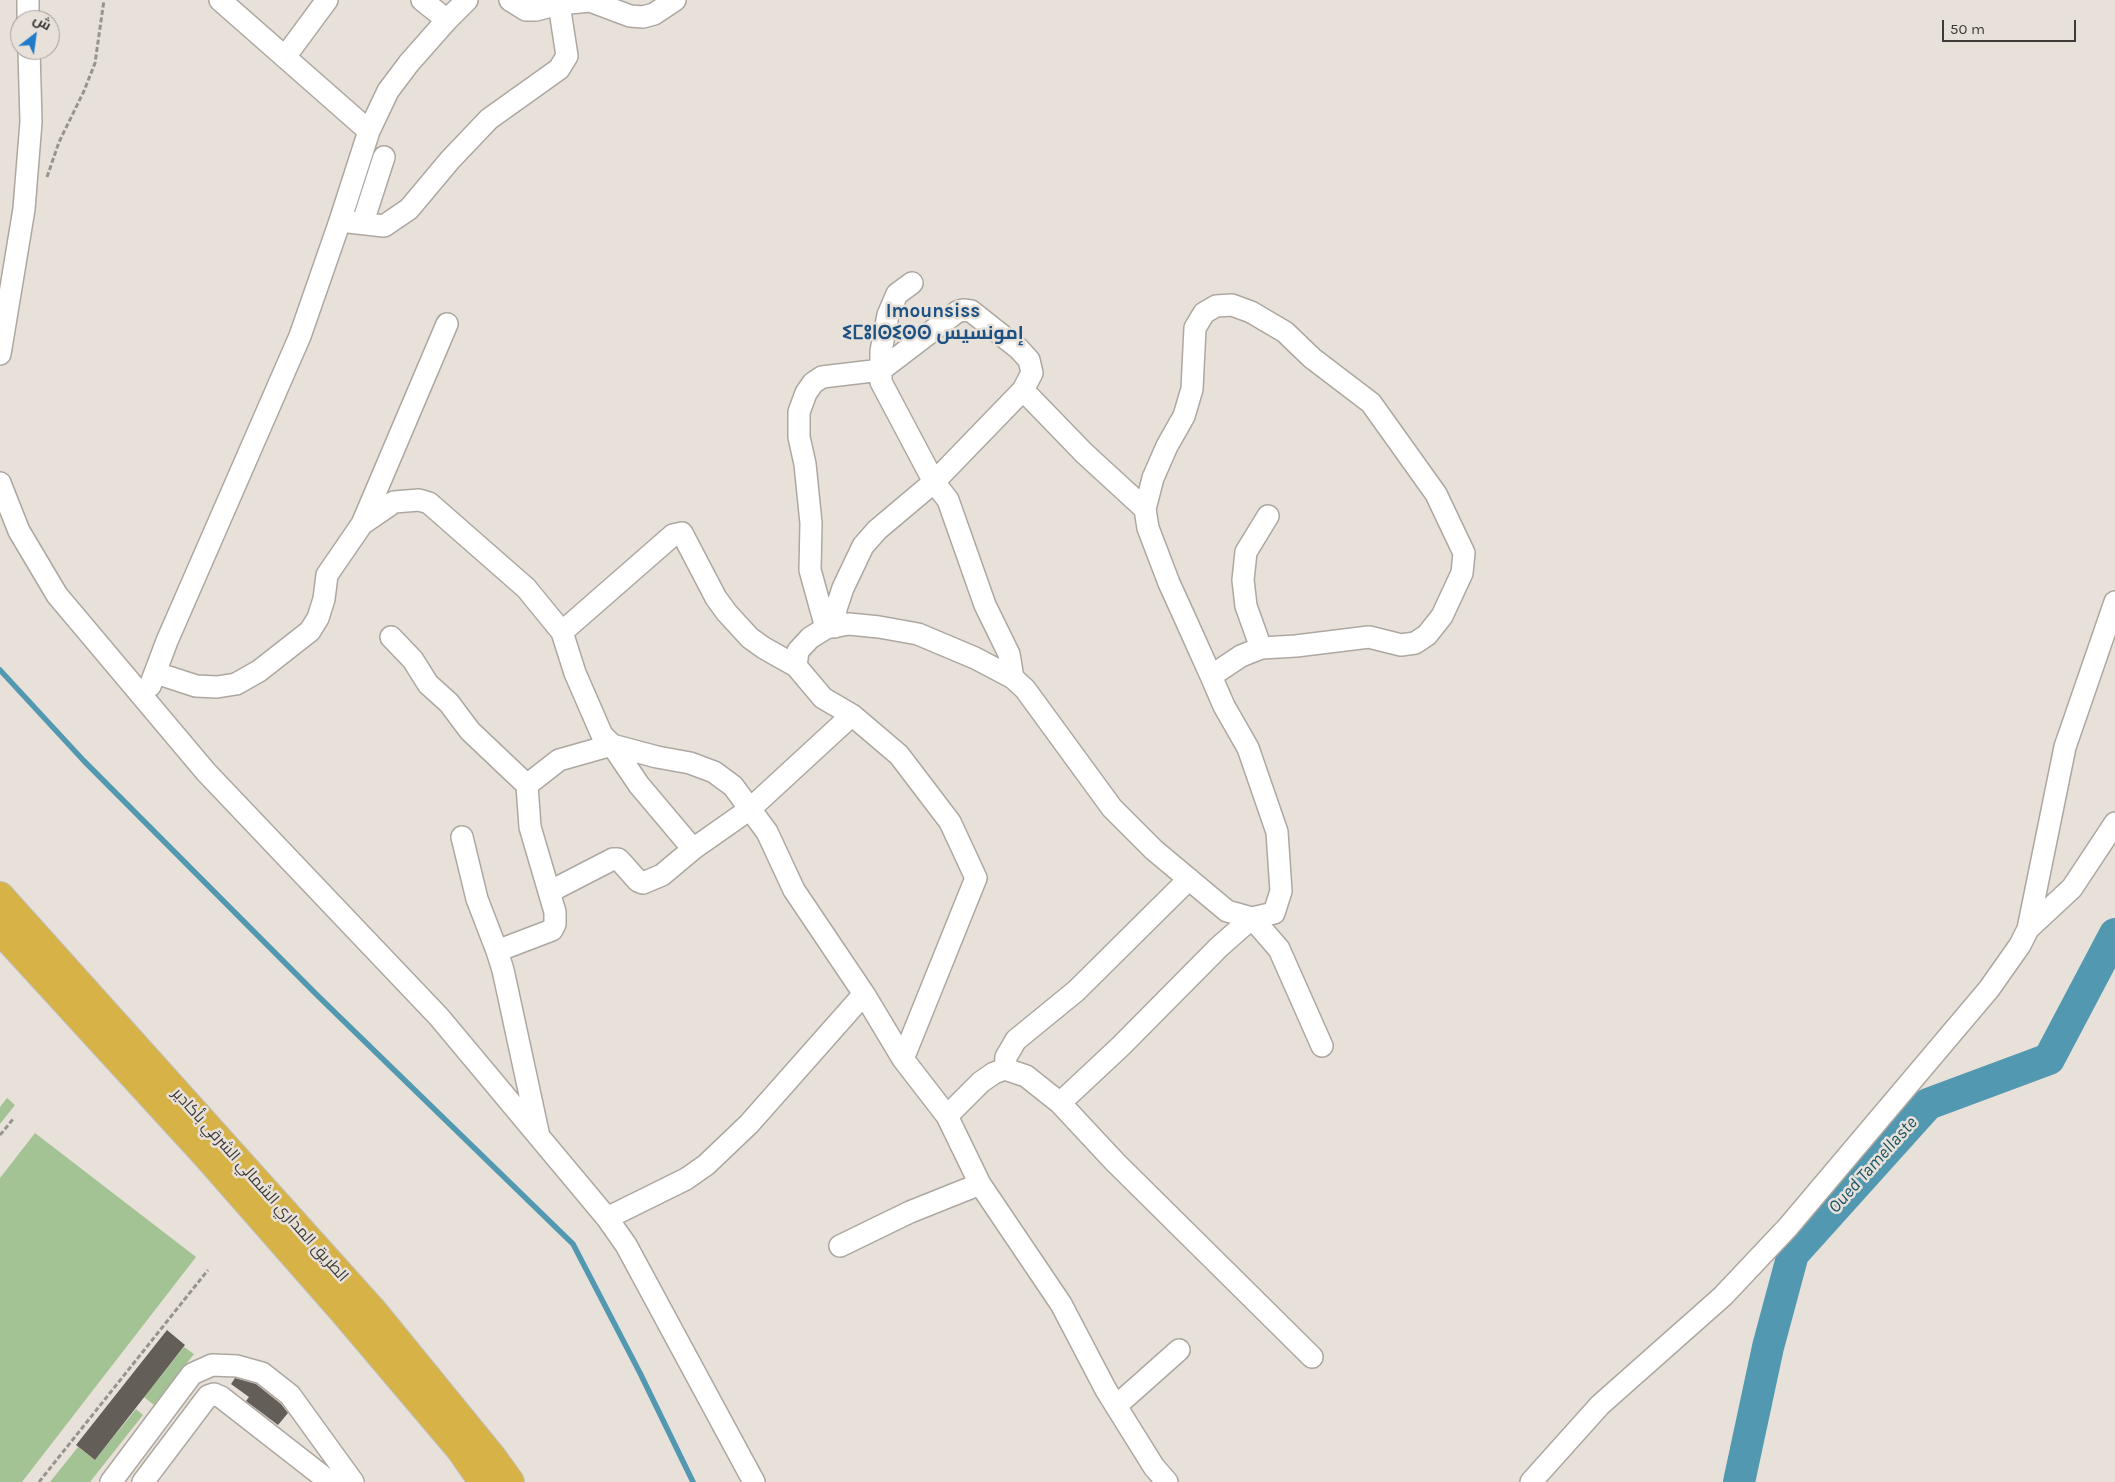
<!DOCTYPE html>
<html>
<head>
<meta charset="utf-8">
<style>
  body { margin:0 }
  #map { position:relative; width:2115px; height:1482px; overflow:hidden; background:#e8e1da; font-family:Karla,Cairo,sans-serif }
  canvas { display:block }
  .north { position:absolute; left:10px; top:10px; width:50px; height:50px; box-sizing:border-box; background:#e8e1da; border:1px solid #a49e99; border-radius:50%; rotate:30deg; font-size:14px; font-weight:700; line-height:20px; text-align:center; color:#3d3a37 }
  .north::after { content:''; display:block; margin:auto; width:18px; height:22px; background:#227bc8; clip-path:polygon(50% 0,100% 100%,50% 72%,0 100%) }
  .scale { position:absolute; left:1942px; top:20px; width:134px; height:22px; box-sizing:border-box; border:2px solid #3d3a37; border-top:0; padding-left:6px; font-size:15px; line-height:18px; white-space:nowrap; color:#3d3a37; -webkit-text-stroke:4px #e8e1da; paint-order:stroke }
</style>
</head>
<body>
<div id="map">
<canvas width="2115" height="1482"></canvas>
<div class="north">ش</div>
<div class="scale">50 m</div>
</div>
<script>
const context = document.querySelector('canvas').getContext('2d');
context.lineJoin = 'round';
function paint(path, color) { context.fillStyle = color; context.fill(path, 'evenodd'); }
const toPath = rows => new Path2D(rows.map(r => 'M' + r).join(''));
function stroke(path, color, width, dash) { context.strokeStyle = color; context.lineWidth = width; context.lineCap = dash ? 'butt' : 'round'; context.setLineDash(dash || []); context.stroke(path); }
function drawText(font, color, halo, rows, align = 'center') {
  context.font = font + ' Karla,Cairo,"Noto Sans Tifinagh",sans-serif'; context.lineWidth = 5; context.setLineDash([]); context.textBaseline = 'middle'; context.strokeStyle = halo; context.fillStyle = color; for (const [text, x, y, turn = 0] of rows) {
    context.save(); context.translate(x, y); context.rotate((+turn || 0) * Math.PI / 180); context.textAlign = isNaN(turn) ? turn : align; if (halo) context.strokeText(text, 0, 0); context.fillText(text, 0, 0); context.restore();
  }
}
const green = toPath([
  [7,1098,15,1105,0,1124,0,1107],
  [35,1133,196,1257,22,1482,0,1482,0,1178],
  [184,1347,194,1354,154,1405,144,1397],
  [136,1409,143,1415,90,1482,50,1482,78,1447,95,1460]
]);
const stream = toPath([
  [0,670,84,761,318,996,573,1244,640,1373,693,1482]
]);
const river = toPath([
  [1739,1482,1768,1347,1793,1254,1928,1104,2049,1059,2115,934]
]);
const building = toPath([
  [167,1330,185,1345,95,1460,76,1445],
  [235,1378,256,1384,281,1404,288,1413,278,1425,246,1401,249,1397,231,1384]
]);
const path = toPath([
  [47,177,59,142,84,91,95,63,104,0],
  [0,1135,14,1118],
  [39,1482,208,1270]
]);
const minor = toPath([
  [28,0,28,20],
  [220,0,369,131],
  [422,0,447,20],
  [510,0,526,10,536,10,559,4,590,1,630,16,643,17,654,14,675,0],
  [285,57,327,0],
  [340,221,384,226,409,209,450,160,489,119,559,69,567,56,559,4],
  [363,222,384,157],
  [912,283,897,294,888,315,881,351,881,382,934,482,948,500,985,605,1009,654,1013,678],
  [0,354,24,209,31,122,29,50],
  [1023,390,1084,453,1145,509],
  [0,483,19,531,57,595,206,772,439,1017,607,1218,626,1245,754,1482],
  [362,524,447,324],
  [826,628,810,570,811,523,805,464,799,437,799,412,806,393,813,383,822,377,881,370,957,312,963,310,971,311,1018,348,1029,360,1032,373,1023,390,934,482,877,530,863,546,843,588,836,609,835,627],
  [562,632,673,535,682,533,716,598,727,613,750,638,764,648,796,666,823,698,852,715,899,755,950,822,976,878,903,1059],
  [391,637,413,660,428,684,449,703,470,731,527,785,559,760,612,745,639,785,693,849],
  [1261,648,1246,606,1243,580,1246,552,1268,516],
  [796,666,798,651,810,638,826,628,849,624,879,627,918,634,975,658,1013,678,1025,689,1112,808,1154,850,1227,911,1252,918,1274,913,1281,891,1277,832,1248,748,1224,706,1211,676,1184,616,1169,583,1148,528,1145,509,1153,478,1167,446,1184,416,1192,389,1195,328,1204,313,1216,306,1232,305,1251,312,1285,332,1312,358,1371,403,1436,494,1464,553,1462,573,1442,616,1427,635,1415,643,1401,645,1369,637,1296,646,1261,648,1241,656,1211,676],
  [156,673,196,686,217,687,236,684,259,671,310,631,318,618,324,599,327,575,362,524,394,502,419,500,429,503,526,588,562,632,575,673,602,735,612,745,657,757,690,763,714,772,733,786,767,832,794,890,864,994,903,1059,947,1116,981,1082,994,1073,1005,1069,1026,1076,1060,1103,1115,1162,1312,1357],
  [150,686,167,641,300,336,340,221,369,131,388,91,409,63,447,20,467,0],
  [527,785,530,827,555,912,555,924,552,930,497,951,503,970,538,1132],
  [462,837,477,899,497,951],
  [549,892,613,859,618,859,622,863,638,881,643,883,662,875,693,849,750,809,852,715],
  [2028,929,2072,888,2115,823],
  [1005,1069,1006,1057,1016,1040,1076,991,1189,879],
  [1060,1103,1121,1046,1219,947,1252,918,1279,949,1322,1046],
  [980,1184,1061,1304,1106,1390,1154,1467,1167,1482],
  [607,1218,686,1179,706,1165,749,1124,864,994],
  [840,1246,910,1212,980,1184,947,1116],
  [1116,1406,1179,1350],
  [111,1482,192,1374,212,1365,237,1366,262,1373,290,1395,353,1482],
  [143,1482,208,1396,214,1394,221,1397,330,1482],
  [1531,1482,1600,1405,1723,1296,1788,1227,1989,989,2020,945,2028,929,2065,747,2115,602]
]);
const highway = toPath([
  [0,896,373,1311,492,1457,510,1482],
  [0,930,207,1156,343,1311,460,1449,483,1482]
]);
const streetNames = [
  ["الطريق المداري الشمالي الشرقي بأكادير",260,1185,48]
];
const waterNames = [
  ["Oued Tamellaste",1873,1165,-48]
];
const quarterNames = [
  ["Imounsiss",933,312],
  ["ⵉⵎⵓⵏⵙⵉⵙⵙ إمونسيس",933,334]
];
paint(green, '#a4c395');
stroke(stream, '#5198b0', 5.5);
stroke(river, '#5198b0', 32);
paint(building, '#645e58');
stroke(minor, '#aea7a0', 24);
stroke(highway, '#c1c0bf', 30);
stroke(path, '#98938e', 3, [5, 2.5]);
stroke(minor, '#fff', 21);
stroke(highway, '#d7b247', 28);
drawText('16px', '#3d3a37', '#e8e1da', streetNames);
drawText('italic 18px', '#195466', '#e8e1da', waterNames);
drawText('bold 19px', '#1b5183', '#e8e1da', quarterNames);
</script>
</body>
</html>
